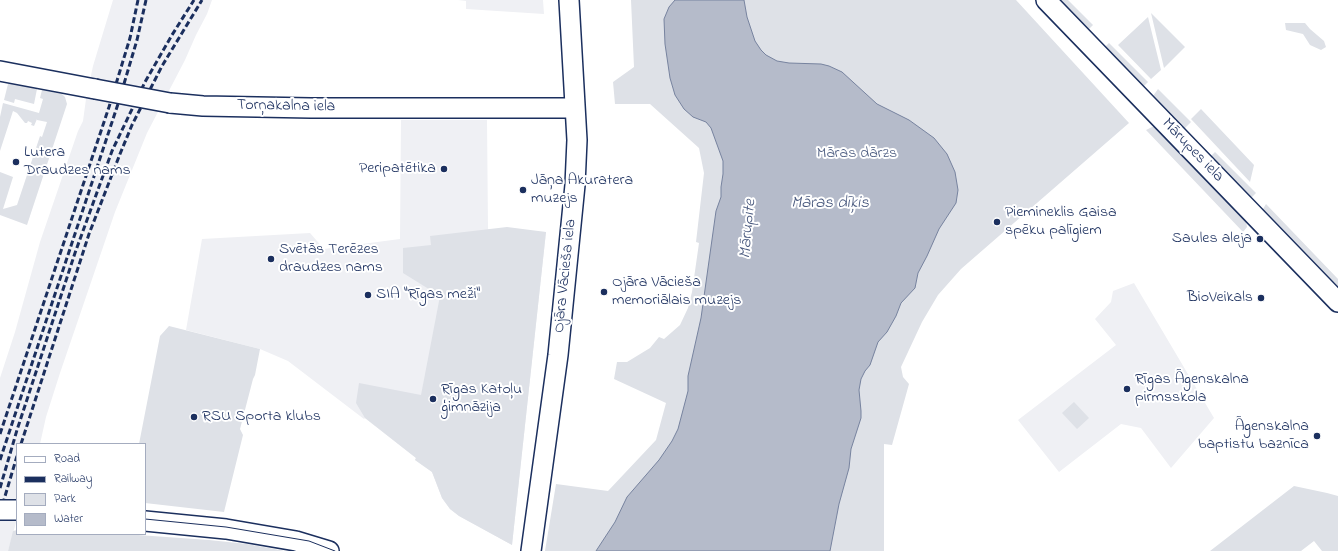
<!DOCTYPE html>
<html>
<head>
<meta charset="utf-8">
<style>
  body { margin:0 }
  #map { position:relative; width:1338px; height:551px; overflow:hidden; background:#fff; font-family:"Indie Flower",sans-serif }
  canvas { display:block }
  .legend { position:absolute; left:16px; top:443px; width:130px; height:92px; box-sizing:border-box; background:#fff; border:1px solid #a4acbf; margin:0; padding:5px 7px; list-style:none; font-size:12px; color:#1b2f5e }
  .legend li { display:flex; align-items:center; gap:8px; height:20px }
  .legend b { width:20px; border:1px solid #a4acbf }
</style>
</head>
<body>
<div id="map">
<canvas width="1338" height="551"></canvas>
<ul class="legend">
<li><b style="height:5px;background:#fff"></b>Road</li>
<li><b style="height:5px;background:#1b2f5e"></b>Railway</li>
<li><b style="height:11px;background:#dee1e7"></b>Park</li>
<li><b style="height:11px;background:#b5bbca"></b>Water</li>
</ul>
</div>
<script>
const context = document.querySelector('canvas').getContext('2d');
context.lineJoin = 'round';
function paint(path, color) { context.fillStyle = color; context.fill(path, 'evenodd'); }
const toPath = rows => new Path2D(rows.map(r => 'M' + r).join(''));
function stroke(path, color, width, dash) { context.strokeStyle = color; context.lineWidth = width; context.lineCap = dash ? 'butt' : 'round'; context.setLineDash(dash || []); context.stroke(path); }
function drawText(font, color, halo, rows, align = 'center') {
  context.font = font + ' "Indie Flower",sans-serif'; context.lineWidth = 4; context.setLineDash([]); context.textBaseline = 'middle'; context.strokeStyle = halo; context.fillStyle = color; for (const [text, x, y, turn = 0] of rows) {
    context.save(); context.translate(x, y); context.rotate((+turn || 0) * Math.PI / 180); context.textAlign = isNaN(turn) ? turn : align; if (halo) context.strokeText(text, 0, 0); context.fillText(text, 0, 0); context.restore();
  }
}
const built = toPath([
  [113,0,212,0,207,14,196,35,185,60,147,133,115,212,60,373,46,417,40,444,17,444,17,519,8,551,0,551,0,378,15,332,40,242,78,131,83,121,86,99,93,66],
  [458,0,543,0,544,14,466,9,466,1],
  [401,120,487,120,488,229,546,232,512,545,459,516,450,509,442,498,432,472,415,460,416,458,370,422,365,418,364,419,288,361,260,349,186,330,202,239,310,233,324,249,400,239],
  [1134,283,1214,418,1171,468,1141,428,1121,424,1059,472,1018,420,1116,345,1095,319,1111,302,1113,291]
]);
const green = toPath([
  [631,0,1016,0,1129,123,961,269,938,295,922,322,901,367,903,377,909,384,892,445,884,444,884,551,545,551,556,484,608,491,656,440,666,403,614,379,617,362,627,362,650,348,659,337,664,339,680,325,688,308,692,292,699,243,696,242,704,173,699,148,650,104,615,104,613,82,634,67],
  [1060,0,1068,0,1093,25,1089,29],
  [1151,13,1185,47,1164,68],
  [1148,17,1161,70,1151,79,1118,45],
  [1285,23,1305,23,1310,29,1324,41,1326,47,1321,50,1310,45,1303,34,1286,30],
  [1109,43,1148,82,1143,87,1105,47],
  [11,83,37,89,34,104,15,99,14,103,4,100,8,84],
  [1158,89,1191,122,1185,128,1180,129,1154,100,1153,96],
  [42,90,62,94,65,97,67,104,27,225,0,215,0,172,13,177,3,209,17,205,40,136,42,137,47,122,37,120,37,119,34,126,31,125,32,123,28,121,27,123,25,123,17,113,13,111,0,151,0,117,3,103,39,113,43,99,40,98],
  [1201,109,1254,165,1250,182,1191,119],
  [1152,127,1157,127,1246,221,1247,227,1243,232,1146,130],
  [1215,152,1256,193,1251,198,1248,197,1211,159,1211,156],
  [1266,204,1338,279,1338,290,1263,212,1263,209],
  [507,227,546,232,512,545,459,516,450,509,442,498,432,472,415,460,416,458,365,418,356,403,359,383,421,395,440,296,403,273,403,248,431,245,430,236],
  [169,326,260,349,255,375,253,379,240,429,243,435,224,512,145,503,145,444,139,444,160,336],
  [1074,402,1089,418,1077,429,1062,413],
  [1294,486,1327,493,1338,496,1338,551,1322,551,1314,541,1301,551,1210,551],
  [17,530,17,534,124,534,209,540,247,544,285,551,8,551,13,531]
]);
const water = toPath([
  [675,0,744,0,747,17,755,41,761,50,766,55,777,61,789,63,821,64,829,66,842,72,877,104,909,120,934,138,947,154,955,172,958,190,956,203,939,229,927,256,918,273,915,288,901,303,896,316,887,332,878,342,870,365,865,371,861,379,859,390,861,411,861,418,851,449,849,468,839,504,830,551,596,551,615,522,627,497,659,460,672,441,678,429,688,391,688,376,701,318,716,211,721,197,721,187,723,174,723,161,711,128,706,122,693,117,684,109,675,95,670,78,665,44,664,19,669,7,675,0]
]);
const secondary = toPath([
  [1046,0,1338,302],
  [0,71,95,89],
  [170,103,203,106,311,108,574,108],
  [145,521,226,529,296,541,329,551],
  [531,551,558,355,575,185,577,140,569,0]
]);
const tram = toPath([
  [0,507,17,508],
  [145,519,226,527,309,541,335,551]
]);
const rail = toPath([
  [0,434,109,107,130,38,138,0],
  [21,444,89,234,120,154,132,125,162,66,202,0],
  [0,460,118,104,137,40,146,0],
  [0,488,17,430,75,253,112,151,145,82,172,35,194,0],
  [0,513,17,456]
]);
const secondaryBridge = toPath([
  [95,89,170,103],
  [0,510,17,510]
]);
const markers = [
  [16,162,4,"#1b2f5e"],
  [444,169,4,"#1b2f5e"],
  [523,190,4,"#1b2f5e"],
  [997,222,4,"#1b2f5e"],
  [1260,239,4,"#1b2f5e"],
  [271,259,4,"#1b2f5e"],
  [604,292,4,"#1b2f5e"],
  [368,295,4,"#1b2f5e"],
  [1261,298,4,"#1b2f5e"],
  [1127,389,4,"#1b2f5e"],
  [433,399,4,"#1b2f5e"],
  [194,417,4,"#1b2f5e"],
  [1317,436,4,"#1b2f5e"]
];
const streetNames = [
  ["Torņakalna iela",286,107,1],
  ["Mārupes iela",1192,151,46],
  ["Ojāra Vācieša iela",566,276,-84]
];
const poiNames = [
  ["Lutera",24,153],
  ["Draudzes nams",24,171],
  ["Peripatētika",436,169,"right"],
  ["Jāņa Akuratera",531,181],
  ["muzejs",531,199],
  ["Piemineklis Gaisa",1005,213],
  ["spēku palīgiem",1005,231],
  ["Saules aleja",1252,239,"right"],
  ["Svētās Terēzes",279,250],
  ["draudzes nams",279,268],
  ["Ojāra Vācieša",612,283],
  ["memoriālais muzejs",612,301],
  ["SIA \"Rīgas meži\"",376,295],
  ["BioVeikals",1253,298,"right"],
  ["Rīgas Āgenskalna",1135,380],
  ["pirmsskola",1135,398],
  ["Rīgas Katoļu",441,390],
  ["ģimnāzija",441,408],
  ["RSU Sporta klubs",202,417],
  ["Āgenskalna",1309,427,"right"],
  ["baptistu baznīca",1309,445,"right"]
];
const parkNames = [
  ["Māras dārzs",857,154]
];
const waterNames = [
  ["Māras dīķis",830,204],
  ["Mārupīte",749,229,-85]
];
paint(built, '#eff0f4');
paint(green, '#dee1e7');
paint(water, '#b5bbca');
stroke(water, '#77839f', 1);
stroke(secondary, '#1b2f5e', 22);
stroke(secondary, '#fff', 19);
stroke(tram, '#1b2f5e', 1);
stroke(rail, '#1b2f5e', 3, [6, 3]);
stroke(secondaryBridge, '#1b2f5e', 22, []);
stroke(secondaryBridge, '#fff', 19);
for (const [x, y, r, color] of markers) { const dot = new Path2D(); dot.arc(x, y, r, 0, 2 * Math.PI); context.fillStyle = color; context.fill(dot); stroke(dot, '#fff', 1.5); }
drawText('16px', '#1b2f5e', '#fff', streetNames);
drawText('16px', '#1b2f5e', '#fff', poiNames, 'left');
drawText('16px', '#4c5c80', '#fff', parkNames);
drawText('italic 17px', '#49597e', '#fff', waterNames);
</script>
</body>
</html>
